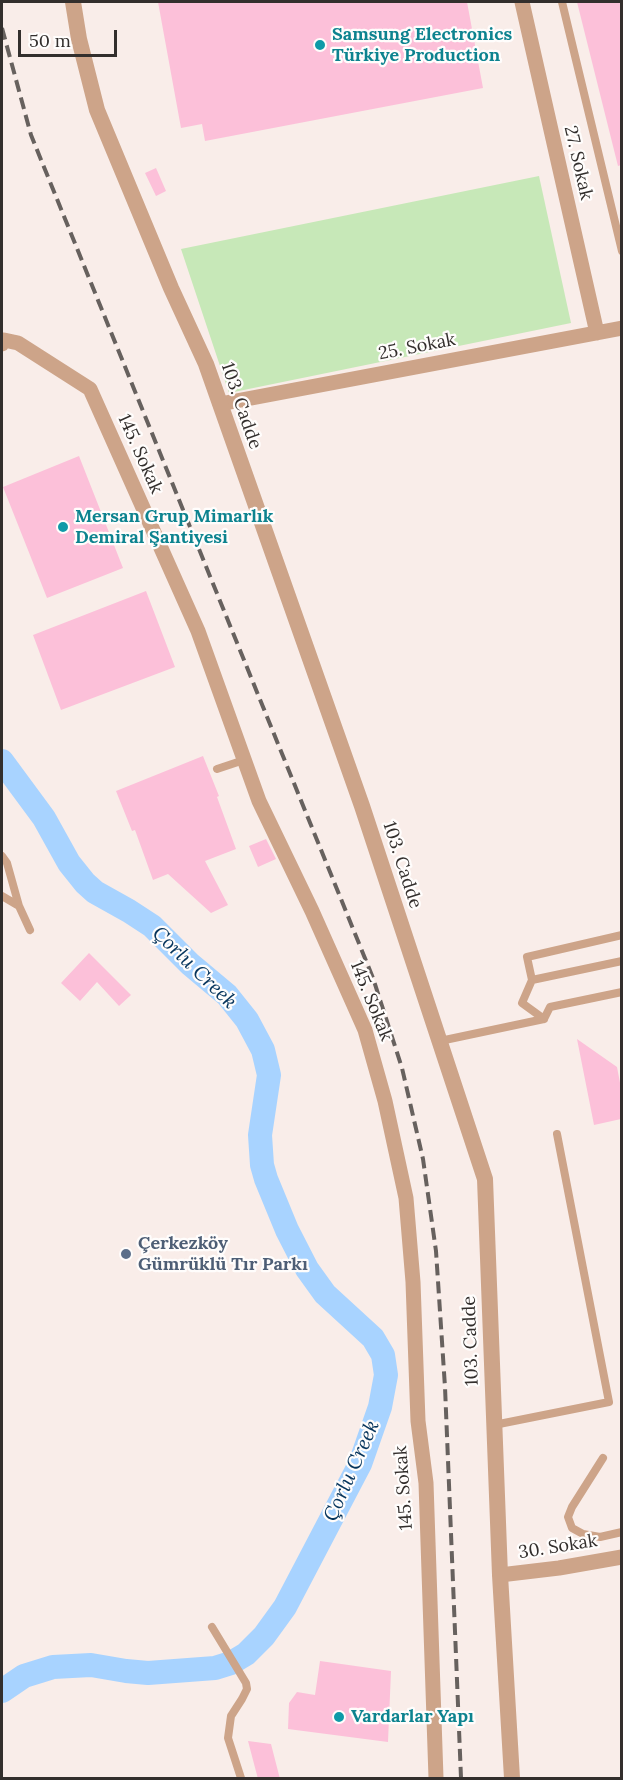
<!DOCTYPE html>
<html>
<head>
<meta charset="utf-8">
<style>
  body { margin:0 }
  #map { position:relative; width:623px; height:1780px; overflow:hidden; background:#f9ede9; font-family:Lora,serif }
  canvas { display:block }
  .frame { position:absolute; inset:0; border:3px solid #332f2d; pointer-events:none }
  .scale { position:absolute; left:18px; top:30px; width:99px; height:27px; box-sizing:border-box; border:3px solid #332f2d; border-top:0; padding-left:8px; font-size:18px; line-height:21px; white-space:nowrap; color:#332f2d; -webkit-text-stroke:4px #fffdfc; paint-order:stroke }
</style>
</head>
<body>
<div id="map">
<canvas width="623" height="1780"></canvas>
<div class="frame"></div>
<div class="scale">50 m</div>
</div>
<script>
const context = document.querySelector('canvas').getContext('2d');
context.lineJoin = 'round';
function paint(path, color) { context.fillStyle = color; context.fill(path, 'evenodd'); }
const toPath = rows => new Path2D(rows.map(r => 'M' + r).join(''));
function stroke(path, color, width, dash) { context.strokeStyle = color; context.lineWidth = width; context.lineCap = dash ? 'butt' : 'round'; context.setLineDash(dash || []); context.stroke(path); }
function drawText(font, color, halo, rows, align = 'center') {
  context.font = font + ' Lora,serif'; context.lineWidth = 4.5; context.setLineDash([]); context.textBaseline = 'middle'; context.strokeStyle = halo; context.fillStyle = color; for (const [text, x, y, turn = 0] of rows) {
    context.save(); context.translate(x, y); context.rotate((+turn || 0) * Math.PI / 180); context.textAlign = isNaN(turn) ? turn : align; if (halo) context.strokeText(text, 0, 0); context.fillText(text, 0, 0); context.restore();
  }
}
const green = toPath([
  [539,176,571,323,229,393,181,249]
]);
const river = toPath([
  [2,761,44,818,69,863,85,883,95,892,129,911,152,926,190,964,227,995,247,1020,263,1050,269,1075,260,1135,262,1165,266,1179,287,1230,307,1269,325,1294,373,1338,383,1355,386,1375,380,1407,360,1464,285,1607,264,1636,246,1654,231,1663,215,1668,148,1673,126,1671,91,1665,53,1667,24,1676,2,1691]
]);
const building = toPath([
  [158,2,467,2,483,88,205,141,202,124,181,128],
  [577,2,621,2,621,165,618,166],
  [156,168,166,191,156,196,145,173],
  [79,456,123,568,47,598,3,487],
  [146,591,175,667,61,710,33,635],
  [203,756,219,796,217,797,236,849,205,861,228,905,211,913,168,874,153,880,135,830,132,831,116,791],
  [266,839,276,859,258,867,249,846],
  [89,953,131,995,119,1006,97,982,80,1001,61,983],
  [577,1039,617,1067,621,1088,621,1119,594,1125],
  [320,1661,391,1671,388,1742,288,1729,289,1703,297,1692,315,1695],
  [248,1741,271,1744,280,1779,258,1779]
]);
const service = toPath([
  [562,2,622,251],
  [217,769,244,760],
  [2,856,7,863,19,906],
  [2,896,19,906,30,930],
  [622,935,527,957,532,980,522,1003,544,1019,550,1007,622,992],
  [532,980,622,961],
  [440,1041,544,1019],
  [494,1425,609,1402,557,1134],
  [603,1458,572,1507,568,1517,572,1528,583,1534,600,1537,622,1532],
  [212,1627,246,1683,247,1689,242,1699,231,1716,228,1738,241,1778]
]);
const minor = toPath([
  [522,2,597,333],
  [2,344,4,340,18,343,90,389,198,631,259,801,312,911,365,1030,385,1101,406,1198,413,1282,418,1421,426,1483,436,1778],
  [220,404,622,328],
  [500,1575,559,1568,622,1557]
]);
const tertiary = toPath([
  [73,2,79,39,97,110,171,288,206,364,362,806,485,1179,500,1575,512,1778]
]);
const rail = toPath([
  [2,28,31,135,373,978,402,1068,423,1159,436,1251,445,1387,461,1778]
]);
const markers = [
  [320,45,6,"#0f9aa8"],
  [63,527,6,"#0f9aa8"],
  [126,1254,6,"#5c6f8a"],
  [339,1717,6,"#0f9aa8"]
];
const cultureNames = [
  ["Samsung Electronics",332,35],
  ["Türkiye Production",332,56],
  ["Mersan Grup Mimarlık",75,517],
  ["Demiral Şantiyesi",75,538],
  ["Vardarlar Yapı",351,1717]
];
const streetNames = [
  ["27. Sokak",578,163,77],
  ["25. Sokak",417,347,-11],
  ["103. Cadde",241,406,71],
  ["145. Sokak",140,454,66],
  ["103. Cadde",402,865,72],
  ["145. Sokak",371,1001,68],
  ["103. Cadde",471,1341,-92],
  ["145. Sokak",404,1488,-94],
  ["30. Sokak",558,1547,-9]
];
const serviceNames = [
  ["Çerkezköy",138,1244],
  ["Gümrüklü Tır Parkı",138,1265]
];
const waterNames = [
  ["Çorlu Creek",194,968,44],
  ["Çorlu Creek",352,1471,-66]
];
paint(green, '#c7e8b8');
stroke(river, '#a8d3ff', 24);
paint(building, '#fcc0d9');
stroke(service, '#cda489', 8);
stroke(minor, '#cda489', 15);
stroke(tertiary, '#cda489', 16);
stroke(rail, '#67615e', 4, [12, 6]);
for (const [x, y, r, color] of markers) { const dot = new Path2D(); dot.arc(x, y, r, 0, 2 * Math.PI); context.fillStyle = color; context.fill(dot); stroke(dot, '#fffdfc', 2); }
drawText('bold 18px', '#0d838f', '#fffdfc', cultureNames, 'left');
drawText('18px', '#332f2d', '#fffdfc', streetNames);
drawText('bold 18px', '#4e5e75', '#fffdfc', serviceNames, 'left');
drawText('italic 20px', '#06355d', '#fffdfc', waterNames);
</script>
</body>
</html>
